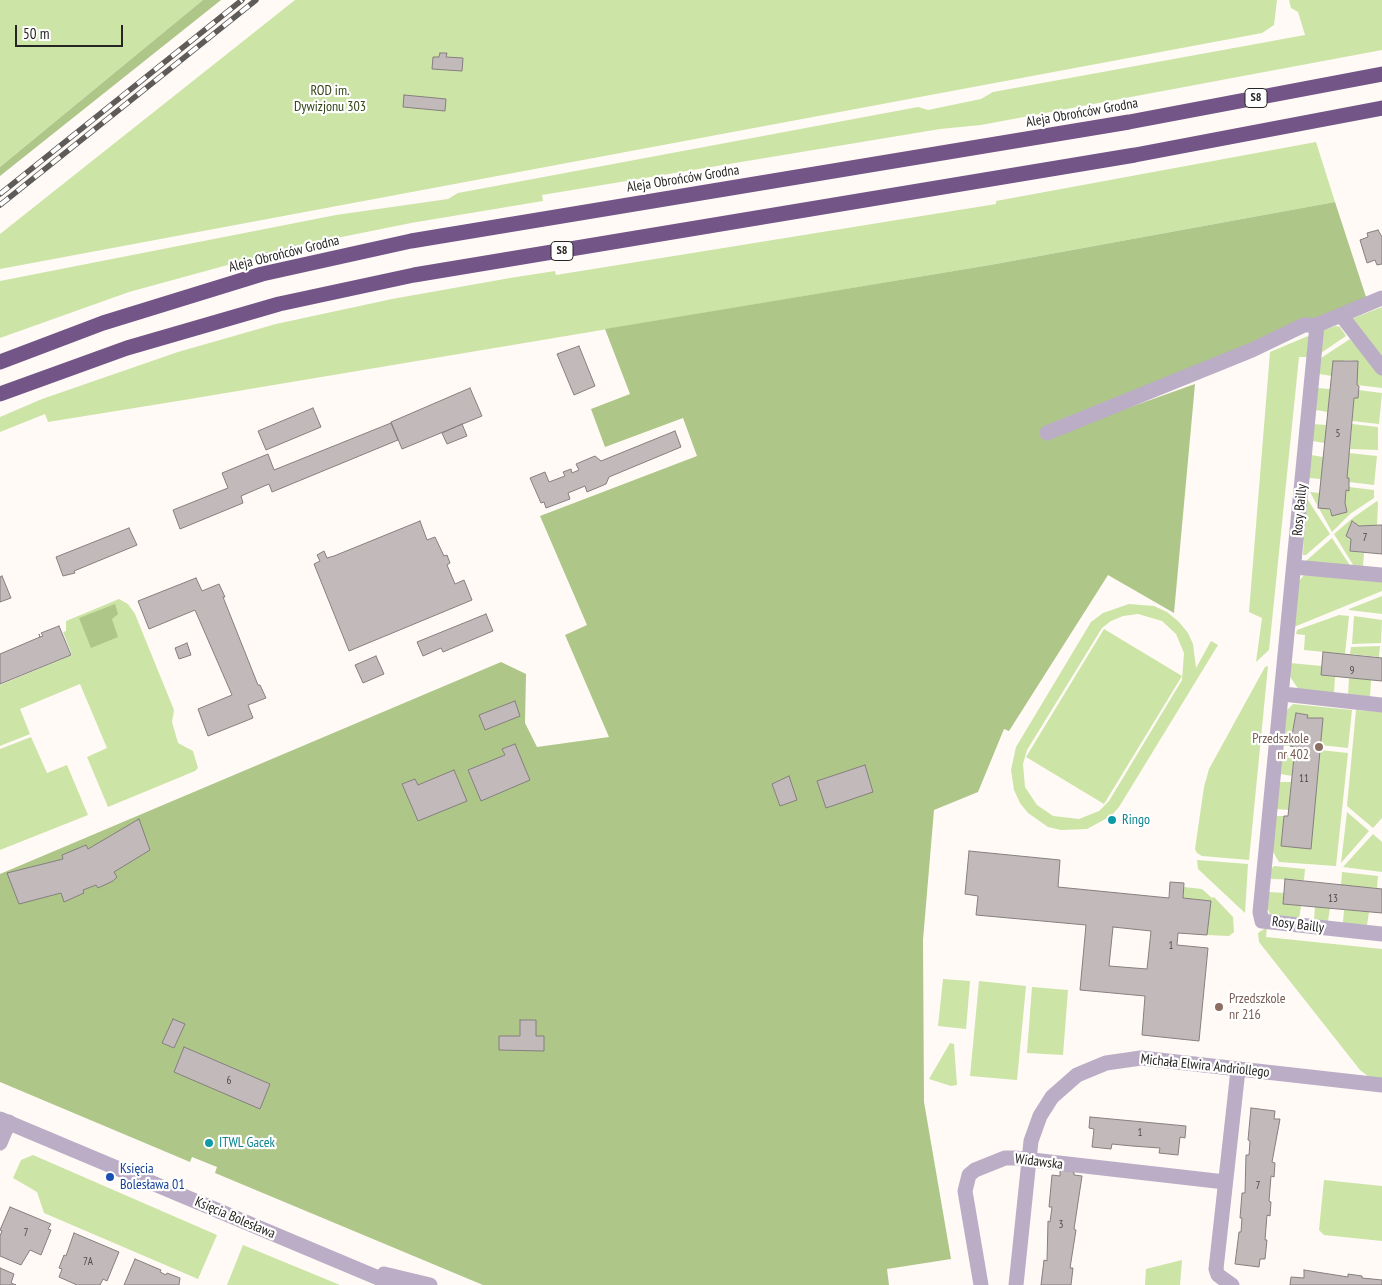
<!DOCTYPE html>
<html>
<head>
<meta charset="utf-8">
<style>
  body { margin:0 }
  #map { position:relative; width:1382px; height:1285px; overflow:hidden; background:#fffaf5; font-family:"PT Sans Narrow",sans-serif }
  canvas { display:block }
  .scale { position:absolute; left:15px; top:25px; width:108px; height:22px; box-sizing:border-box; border:2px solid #272523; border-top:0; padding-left:6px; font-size:15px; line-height:18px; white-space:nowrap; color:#272523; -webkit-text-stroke:4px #fff; paint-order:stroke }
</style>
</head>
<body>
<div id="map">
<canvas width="1382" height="1285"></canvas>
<div class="scale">50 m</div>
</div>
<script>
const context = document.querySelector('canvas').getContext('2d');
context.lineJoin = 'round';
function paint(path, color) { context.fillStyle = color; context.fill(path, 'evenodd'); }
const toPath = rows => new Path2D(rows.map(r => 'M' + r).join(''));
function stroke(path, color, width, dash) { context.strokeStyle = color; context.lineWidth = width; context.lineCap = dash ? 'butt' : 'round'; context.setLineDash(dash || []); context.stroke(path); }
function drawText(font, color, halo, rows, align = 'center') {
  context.font = font + ' "PT Sans Narrow",sans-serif'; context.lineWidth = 4.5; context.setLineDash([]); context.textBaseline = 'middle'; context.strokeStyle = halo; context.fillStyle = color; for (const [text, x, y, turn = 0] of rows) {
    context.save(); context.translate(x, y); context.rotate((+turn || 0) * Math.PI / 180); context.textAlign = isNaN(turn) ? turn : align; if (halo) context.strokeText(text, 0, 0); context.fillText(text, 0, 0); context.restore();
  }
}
const green = toPath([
  [0,0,203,0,0,167],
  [295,0,1277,0,1274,25,1262,33,0,269,0,234],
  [1289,0,1382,0,1382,50,981,125,940,129,542,195,543,201,411,223,297,246,129,292,0,338,0,281,336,215,448,199,458,193,918,107,928,110,981,99,993,92,1305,35,1298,12,1291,8],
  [1316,142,1335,202,990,265,184,400,48,422,45,414,0,432,0,417,42,399,178,352,276,324,392,299,510,278,555,271,556,275,996,204,996,201],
  [1382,307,1382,361,1351,319],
  [1336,326,1340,327,1346,336,1318,355,1321,331],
  [1308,336,1310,337,1309,357,1299,357,1269,650,1256,662,1262,618,1249,612,1270,352],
  [1350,339,1382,375,1382,388,1357,385,1357,361,1345,360,1332,376,1319,374,1318,360],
  [1317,388,1330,389,1328,412,1316,410],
  [1358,390,1382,393,1379,424,1352,421,1354,398],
  [1313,424,1327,425,1325,443,1312,441],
  [1352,424,1378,427,1378,450,1350,449],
  [1349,453,1377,456,1374,485,1349,482,1349,478,1347,478],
  [1311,455,1323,457,1321,479,1309,478],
  [1349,487,1374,490,1374,498,1350,514,1332,532,1310,492,1320,493,1332,515,1345,503,1346,490,1349,490],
  [1306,497,1330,534,1306,555,1303,555],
  [1377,501,1378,503,1377,525,1373,525,1373,527,1359,526,1352,522,1346,536,1351,539,1350,551,1364,553,1363,566,1355,568,1334,534,1354,517],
  [1332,538,1351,567,1306,561],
  [1304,575,1382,582,1382,591,1294,627,1299,581],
  [1382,596,1382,614,1349,610,1349,609],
  [119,599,128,604,135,614,174,710,172,722,178,743,193,751,198,768,195,771,108,807,87,757,107,748,80,684,20,709,30,734,0,746,0,685,72,655,63,632,66,631,66,621],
  [1129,604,1154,606,1167,612,1179,622,1188,633,1193,644,1196,668,1211,641,1218,645,1119,807,1111,816,1087,829,1061,830,1048,827,1028,813,1020,803,1014,790,1011,770,1016,747,1091,622,1103,613],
  [1138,614,1162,621,1176,634,1184,653,1182,680,1109,801,1099,811,1079,819,1053,816,1037,805,1025,787,1023,764,1027,750,1102,628,1111,621,1123,616],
  [1339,615,1349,616,1345,654,1304,650,1305,635,1296,634,1297,630],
  [1354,616,1382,620,1381,643,1352,644],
  [1104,629,1182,676,1104,804,1026,757],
  [1380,646,1379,657,1350,654,1351,647],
  [1290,663,1322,666,1321,675,1335,677,1334,693,1299,690,1289,675],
  [1268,666,1249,860,1202,856,1197,853,1195,849,1204,787,1209,769,1265,667],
  [1349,678,1371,680,1370,697,1348,695],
  [1293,704,1352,710,1348,748,1320,745,1323,718,1307,718,1308,715,1296,713,1290,746,1282,746,1286,711],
  [1356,710,1382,712,1382,818,1373,828,1347,806],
  [31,737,47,773,67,765,88,815,0,850,0,749],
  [1320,750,1348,753,1336,866,1279,862,1272,850,1276,816,1284,816,1281,846,1294,847],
  [1282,753,1294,753,1292,776,1281,774],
  [1279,782,1291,782,1289,810,1276,809],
  [1347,812,1369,831,1341,863],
  [1373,834,1382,842,1382,872,1343,867],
  [1197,860,1248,864,1245,913,1198,869],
  [1274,866,1305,869,1304,880,1271,879,1270,870],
  [1342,872,1378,876,1377,888,1341,885],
  [1184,887,1202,889,1212,898,1214,897,1233,917,1234,932,1229,936,1207,935,1210,901,1183,898],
  [1269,892,1284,893,1283,904,1301,906,1299,919,1270,914,1267,907],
  [1315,907,1330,908,1328,921,1314,920],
  [1344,910,1369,912,1367,925,1345,924,1343,922],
  [1267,927,1266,937,1382,949,1382,1079,1374,1081,1360,1070,1259,942,1258,933],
  [943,979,970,981,966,1029,938,1026],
  [979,981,1026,986,1017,1080,970,1076],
  [1032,987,1068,990,1063,1055,1027,1053],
  [950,1043,954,1044,957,1085,951,1086,929,1079],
  [33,1155,217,1235,198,1279,44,1213,37,1192,13,1178,21,1160],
  [1324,1180,1382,1186,1382,1241,1324,1235,1319,1230],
  [243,1245,340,1285,227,1285],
  [1182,1260,1180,1285,1145,1285,1146,1269]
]);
const forest = toPath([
  [203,0,221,0,0,176,0,167],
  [1335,202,1367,300,1125,409,1195,384,1174,613,1108,575,1009,731,1004,729,978,792,934,810,923,940,924,1102,951,1259,887,1269,889,1285,483,1285,215,1173,217,1167,192,1157,190,1162,0,1082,0,874,501,662,526,674,525,723,537,747,609,737,565,635,587,625,540,516,697,456,683,418,605,447,591,409,630,394,605,329,990,265],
  [115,604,118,614,112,619,118,637,91,648,79,618]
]);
const building = toPath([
  [440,53,447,53,446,57,463,58,462,71,432,69,433,57,439,57,440,53],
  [404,95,446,99,445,111,403,107,404,95],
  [1378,230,1382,237,1382,264,1377,265,1375,260,1367,263,1360,240,1368,237,1367,233,1378,230],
  [579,346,595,386,574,395,557,354,579,346],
  [1333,361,1358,361,1357,385,1359,386,1358,398,1354,398,1347,478,1349,478,1349,491,1346,490,1345,503,1347,512,1332,516,1330,509,1318,508,1333,361],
  [470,388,482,416,402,449,391,422,470,388],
  [313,408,321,427,266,450,258,431,313,408],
  [391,423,398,440,272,492,269,484,241,496,243,503,180,529,173,510,228,488,222,473,268,454,274,470,391,423],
  [462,424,467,436,447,444,442,433,462,424],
  [675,431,681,447,609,477,606,484,587,492,585,486,568,493,570,499,546,508,544,502,541,503,530,478,545,472,549,482,565,476,563,472,571,469,572,473,579,470,576,464,595,456,601,461,675,431],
  [420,521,427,540,435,537,444,556,447,555,450,563,447,565,455,584,464,580,472,600,349,651,314,564,320,561,317,555,324,551,327,558,334,556,420,521],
  [1352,521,1359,526,1382,525,1382,554,1350,551,1351,539,1346,536,1352,521],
  [129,528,137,545,74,571,75,573,63,576,56,557,129,528],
  [2,576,11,598,0,602,0,577,2,576],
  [196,578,202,591,219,584,225,597,223,597,258,685,260,685,266,698,248,705,253,718,208,736,198,709,232,695,195,610,149,629,138,601,196,578],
  [486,614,493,631,443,652,441,648,423,656,417,642,486,614],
  [59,626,71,655,0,684,0,654,40,637,39,634,40,637,43,636,41,633,59,626],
  [187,643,191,655,179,659,175,648,187,643],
  [1323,652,1382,658,1382,681,1321,675,1323,652],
  [376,656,384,674,363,683,355,665,376,656],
  [515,701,520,716,485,730,479,715,515,701],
  [1296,713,1308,715,1307,718,1323,718,1311,849,1281,846,1284,816,1288,816,1295,747,1290,746,1296,713],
  [515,744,530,780,481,801,468,770,505,755,502,749,515,744],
  [865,765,873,792,826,808,817,781,865,765],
  [454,770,467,801,418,821,402,784,415,779,418,785,454,770],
  [789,776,797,800,780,806,772,784,789,776],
  [139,819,150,850,114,872,117,877,113,881,98,888,96,885,83,890,84,893,64,902,61,893,19,904,7,873,63,859,62,855,86,845,88,849,139,819],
  [969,851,1060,860,1058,887,1169,898,1170,882,1184,883,1183,898,1211,901,1207,935,1178,933,1177,945,1208,948,1199,1041,1142,1035,1145,996,1080,990,1086,925,976,915,978,896,965,894,969,851],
  [1113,927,1151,931,1147,969,1109,966,1113,927],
  [1285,879,1382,889,1382,913,1283,904,1285,879],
  [173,1019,185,1024,174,1048,162,1043,173,1019],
  [520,1020,536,1020,536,1036,544,1036,544,1051,499,1050,499,1036,520,1036,520,1020],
  [184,1047,270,1084,260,1109,174,1072,184,1047],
  [1251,1108,1275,1111,1274,1119,1280,1119,1272,1162,1275,1163,1274,1177,1271,1176,1269,1201,1271,1202,1270,1216,1267,1215,1265,1240,1267,1240,1265,1259,1260,1259,1259,1267,1235,1264,1239,1232,1241,1232,1242,1218,1240,1218,1242,1193,1245,1193,1246,1155,1249,1155,1250,1141,1248,1140,1251,1108],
  [1090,1117,1186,1126,1185,1138,1180,1137,1178,1155,1159,1153,1160,1148,1132,1146,1112,1144,1111,1149,1092,1147,1094,1129,1089,1128,1090,1117],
  [1060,1170,1074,1172,1074,1175,1082,1176,1074,1229,1076,1230,1070,1268,1073,1268,1071,1285,1041,1285,1044,1260,1047,1261,1048,1221,1050,1222,1052,1207,1049,1207,1052,1175,1060,1176,1060,1170],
  [10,1207,51,1224,48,1229,51,1230,41,1255,30,1250,21,1265,0,1256,0,1236,2,1231,0,1230,10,1207],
  [74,1233,119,1252,107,1281,103,1279,100,1285,77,1285,59,1277,62,1269,59,1268,64,1255,66,1256,74,1233],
  [135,1259,161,1270,160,1272,166,1275,167,1273,180,1278,179,1285,124,1285,135,1259],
  [0,1268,14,1274,11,1283,16,1285,0,1285,0,1268],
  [1304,1270,1348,1277,1348,1274,1362,1276,1362,1278,1382,1280,1382,1285,1290,1285,1291,1277,1304,1278,1304,1270]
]);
const minor = toPath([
  [1341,315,1382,368],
  [1317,325,1260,912,1262,921,1382,934],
  [1047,433,1252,350,1304,325,1317,325,1382,298],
  [1294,567,1382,575],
  [1283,694,1382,705],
  [0,1119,395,1285],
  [0,1143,9,1122],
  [384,1274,430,1285],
  [981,1285,965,1191,969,1175,975,1170,1005,1158,1015,1158,1225,1182],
  [1016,1285,1031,1141,1040,1116,1052,1097,1077,1075,1106,1063,1141,1058,1382,1085],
  [1232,1285,1218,1275,1216,1269,1238,1070]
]);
const highway = toPath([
  [0,362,103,323,262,274,411,241,1129,122,1382,74],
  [0,394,127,348,279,304,414,275,1135,155,1382,108]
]);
const rail = toPath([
  [0,194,242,0],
  [0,205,256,0]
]);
const markers = [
  [1319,747,5,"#8d6e63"],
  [1112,820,5,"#0f9aa8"],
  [1219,1007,5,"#8d6e63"],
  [209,1143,5,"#0f9aa8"],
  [110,1177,5,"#1a4fb4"]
];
const numberNames = [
  ["5",1338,434],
  ["7",1365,538],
  ["9",1352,671],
  ["11",1304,779],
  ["13",1333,899],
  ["1",1171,946],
  ["6",229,1081],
  ["1",1140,1133],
  ["7",1258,1186],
  ["3",1061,1225],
  ["7",26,1233],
  ["7A",88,1262]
];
const shields = [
  [1256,98,22],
  [562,251,22]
];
const shieldNames = [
  ["S8",1256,98],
  ["S8",562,251]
];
const parkNames = [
  ["ROD im.",330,91],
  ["Dywizjonu 303",330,107]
];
const streetNames = [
  ["Aleja Obrońców Grodna",1082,113,-10],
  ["Aleja Obrońców Grodna",683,179,-9],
  ["Aleja Obrońców Grodna",284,254,-14],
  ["Rosy Bailly",1300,510,-85],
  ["Rosy Bailly",1298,925,7],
  ["Michała Elwira Andriollego",1205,1066,6],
  ["Widawska",1039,1162,7],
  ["Księcia Bolesława",235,1218,23]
];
const educationNames = [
  ["Przedszkole",1309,739],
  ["nr 402",1309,755],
  ["Przedszkole",1229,999,"left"],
  ["nr 216",1229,1015,"left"]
];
const cultureNames = [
  ["Ringo",1122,820],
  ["ITWL Gacek",219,1143]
];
const transitNames = [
  ["Księcia",120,1169],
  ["Bolesława 01",120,1185]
];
paint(green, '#cce4a6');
paint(forest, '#aec688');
paint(building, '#c2baba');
stroke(building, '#867f7f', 1);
stroke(minor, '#bcadc7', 15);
stroke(highway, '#735588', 15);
stroke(rail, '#5e5b59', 5.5);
stroke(rail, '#fff', 4, [11]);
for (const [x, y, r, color] of markers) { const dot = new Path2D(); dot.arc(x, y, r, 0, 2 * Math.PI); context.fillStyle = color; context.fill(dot); stroke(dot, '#fff', 2); }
drawText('11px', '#4e4a49', null, numberNames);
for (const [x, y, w] of shields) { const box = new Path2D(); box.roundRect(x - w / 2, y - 9.5, w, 19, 4); context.fillStyle = '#fff'; context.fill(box); stroke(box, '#272523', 1); }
drawText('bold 12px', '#272523', null, shieldNames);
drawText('14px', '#344417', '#fff', parkNames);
drawText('14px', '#272523', '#fff', streetNames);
drawText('14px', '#785e54', '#fff', educationNames, 'right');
drawText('14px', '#0d838f', '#fff', cultureNames, 'left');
drawText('14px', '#164399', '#fff', transitNames, 'left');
</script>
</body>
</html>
